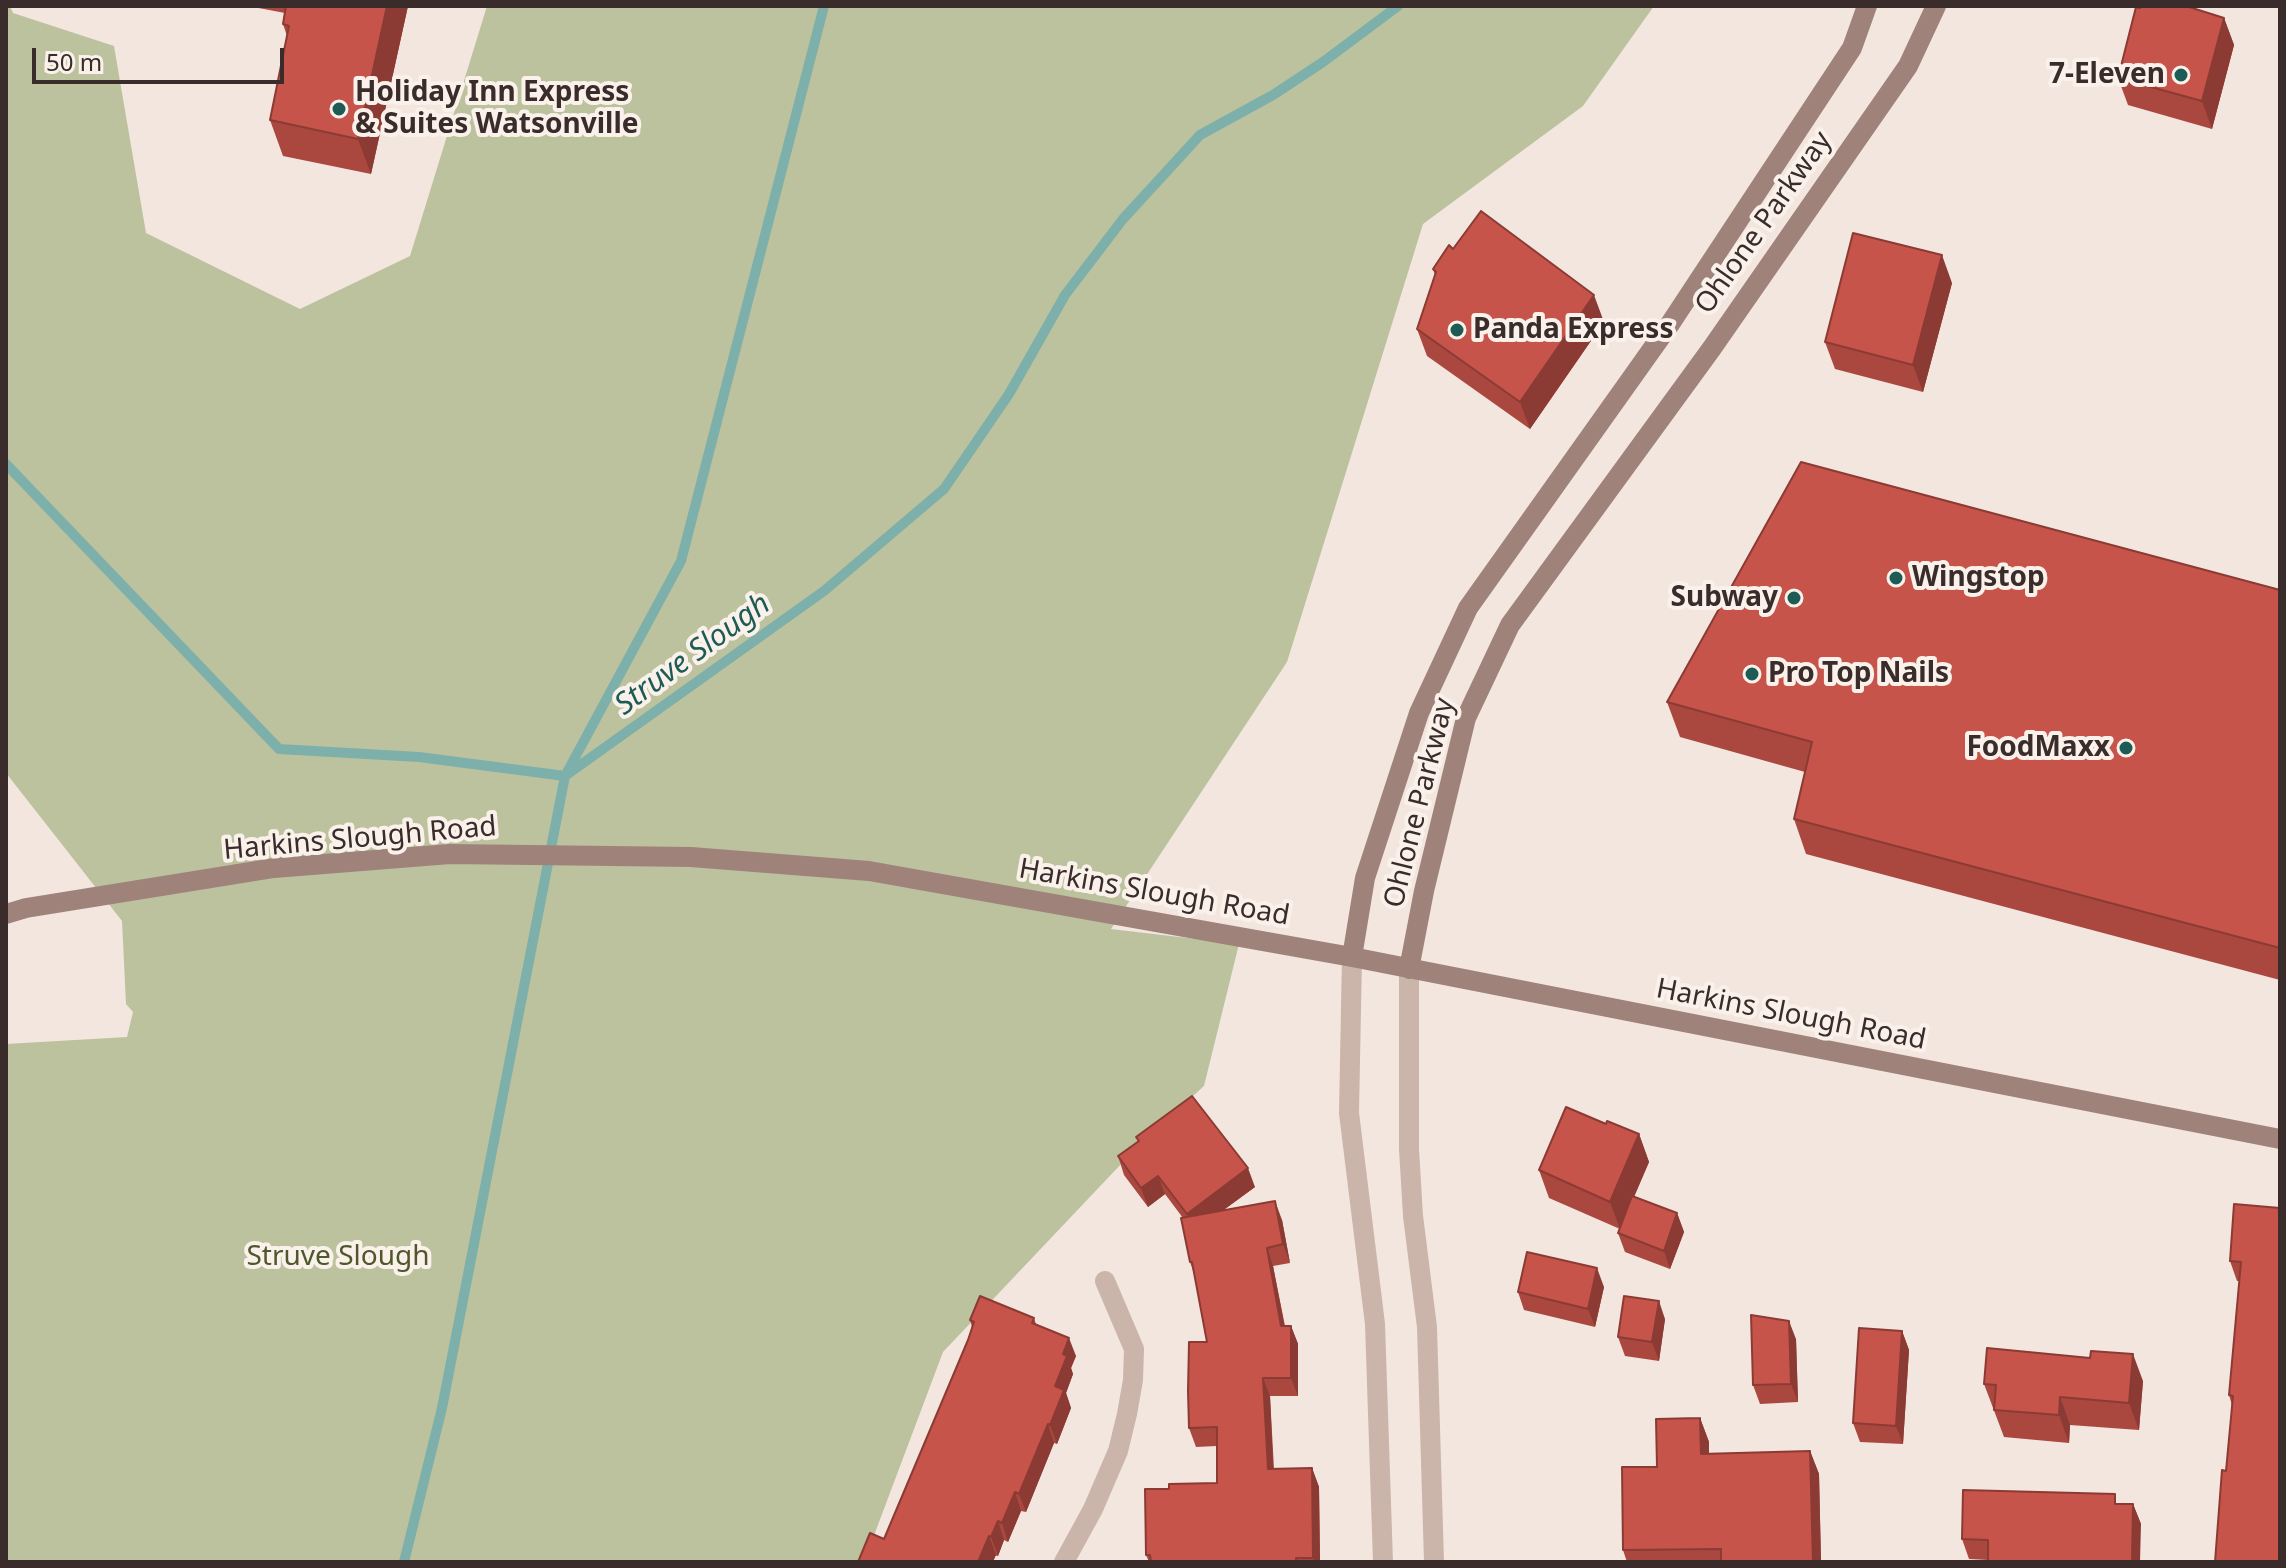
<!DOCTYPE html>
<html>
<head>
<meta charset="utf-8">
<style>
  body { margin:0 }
  #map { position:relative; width:2286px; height:1568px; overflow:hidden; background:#f3e6df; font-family:"Noto Sans",sans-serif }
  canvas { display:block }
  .frame { position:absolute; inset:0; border:8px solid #392c2a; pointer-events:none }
  .scale { position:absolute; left:32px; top:48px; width:252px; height:36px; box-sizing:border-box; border:4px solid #392c2a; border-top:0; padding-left:10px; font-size:24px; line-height:28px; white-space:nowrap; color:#392c2a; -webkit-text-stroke:6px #faf1eb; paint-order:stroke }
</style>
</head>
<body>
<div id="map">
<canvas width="2286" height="1568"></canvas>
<div class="frame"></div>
<div class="scale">50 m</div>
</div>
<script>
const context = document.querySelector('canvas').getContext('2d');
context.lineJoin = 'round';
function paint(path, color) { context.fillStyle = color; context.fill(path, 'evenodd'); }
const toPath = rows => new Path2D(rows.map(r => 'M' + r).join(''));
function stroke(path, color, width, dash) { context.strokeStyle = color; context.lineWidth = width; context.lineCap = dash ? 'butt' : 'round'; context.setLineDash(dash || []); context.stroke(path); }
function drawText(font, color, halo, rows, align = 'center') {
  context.font = font + ' "Noto Sans",sans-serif'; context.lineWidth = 8; context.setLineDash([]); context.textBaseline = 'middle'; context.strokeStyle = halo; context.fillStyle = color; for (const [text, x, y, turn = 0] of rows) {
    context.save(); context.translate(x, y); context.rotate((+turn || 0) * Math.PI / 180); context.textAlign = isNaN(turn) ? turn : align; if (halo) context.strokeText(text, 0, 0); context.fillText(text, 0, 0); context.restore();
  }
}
const green = toPath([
  [6,6,10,6,13,13,114,46,146,233,300,309,410,256,487,6,1654,6,1583,106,1423,224,1287,662,1111,929,1239,944,1204,1086,1142,1142,943,1352,864,1562,6,1562,6,1044,127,1037,133,1012,126,1004,122,921,6,773]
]);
const stream = toPath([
  [6,464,279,749,419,757,565,776,681,561,824,6],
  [404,1562,442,1408,565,776,824,591,944,489,1009,394,1065,295,1123,219,1200,135,1273,95,1323,62,1398,6]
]);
const minor = toPath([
  [1064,1562,1093,1509,1118,1451,1127,1414,1133,1380,1134,1349,1105,1281]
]);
const tertiary = toPath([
  [1352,957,1349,1113,1375,1324,1383,1562],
  [1409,969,1409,1149,1413,1216,1427,1327,1434,1562]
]);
const secondary = toPath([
  [6,914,26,908,274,868,450,854,691,857,869,871,1352,957,2280,1139],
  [1352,957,1365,878,1419,713,1468,608,1670,324,1852,48,1867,6],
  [1409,969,1424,891,1466,718,1510,625,1712,348,1908,66,1936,6]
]);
const wall = toPath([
  [248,6,408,6,371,174,283,156,270,120,287,36,283,24,285,13],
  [2224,18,2234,45,2212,129,2128,105,2118,78],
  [1453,249,1604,322,1530,429,1427,356,1417,329,1435,275,1433,269],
  [1952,283,1923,392,1835,369,1825,342],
  [2280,590,2280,980,1806,854,1794,819,1805,772,1680,737,1667,702],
  [1606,1124,1639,1134,1649,1162,1634,1197,1677,1213,1684,1232,1670,1269,1625,1252,1618,1233,1620,1229,1549,1198,1539,1170],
  [1136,1137,1255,1187,1223,1210,1282,1220,1290,1263,1273,1266,1285,1326,1291,1326,1298,1344,1298,1396,1270,1396,1274,1469,1312,1468,1319,1487,1320,1562,1149,1562,1146,1555,1169,1489,1217,1483,1217,1446,1196,1447,1189,1428,1207,1342,1195,1276,1190,1262,1183,1218,1165,1194,1148,1207,1124,1175,1118,1156,1138,1142],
  [2280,1208,2226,1471,2232,1405,2229,1395,2239,1281,2237,1281,2230,1261],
  [1604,1287,1595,1327,1524,1310,1518,1292],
  [1034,1318,1036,1324,1076,1356,1071,1368,1073,1374,1066,1393,1071,1408,1057,1444,1054,1443,1026,1512,1021,1511,1008,1542,1004,1540,998,1556,884,1539,968,1340,972,1327,970,1320],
  [1665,1319,1659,1361,1625,1356,1618,1337],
  [1902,1331,1909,1350,1903,1444,1860,1442,1853,1423],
  [1796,1339,1798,1402,1760,1404,1753,1385],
  [2143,1381,2139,1430,2070,1425,2069,1443,2004,1437,1984,1384],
  [1700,1418,1709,1442,1709,1454,1810,1451,1819,1474,1821,1562,1627,1562,1623,1550,1657,1467],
  [2119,1504,2133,1504,2141,1524,1988,1560,1969,1559,1962,1539]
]);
const shadedWall = toPath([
  [387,6,408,6,371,174,358,139],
  [2224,18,2234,45,2212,129,2202,101],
  [1942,255,1952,283,1923,392,1913,365],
  [1594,295,1604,322,1530,429,1520,402],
  [1639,1134,1649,1162,1620,1229,1610,1202],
  [1248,1168,1255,1187,1194,1232,1187,1214],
  [1158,1176,1165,1194,1148,1207,1141,1188],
  [1275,1201,1282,1220,1290,1263,1283,1244],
  [1677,1213,1684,1232,1670,1269,1664,1251],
  [1267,1248,1273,1266,1288,1344,1281,1326],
  [1597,1268,1604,1287,1595,1327,1588,1309],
  [1659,1301,1665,1319,1659,1361,1652,1342],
  [1789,1321,1796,1339,1798,1402,1791,1384],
  [1291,1326,1298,1344,1298,1396,1291,1378],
  [1902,1331,1909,1350,1903,1444,1896,1426],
  [1069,1338,1076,1356,1071,1368,1073,1374,1066,1393,1071,1408,1057,1444,1050,1425,1055,1386,1063,1354],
  [2133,1354,2143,1381,2139,1430,2129,1403],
  [1263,1378,1270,1396,1274,1487,1268,1469],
  [2060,1397,2070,1425,2069,1443,2059,1415],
  [1700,1418,1709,1442,1709,1477,1701,1454],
  [1048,1424,1054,1443,1026,1512,1019,1494],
  [1810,1451,1819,1474,1821,1562,1813,1562],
  [1312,1468,1319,1487,1320,1562,1315,1562,1313,1558],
  [1015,1492,1021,1511,1008,1542,1002,1523],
  [2133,1504,2141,1524,2140,1562,2132,1562],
  [998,1521,1004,1540,998,1556,991,1537],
  [989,1536,996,1555,993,1562,978,1562]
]);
const building = toPath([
  [286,6,387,6,358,139,270,120,289,26,283,24,286,6],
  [2141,6,2186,6,2224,18,2202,101,2118,78,2136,7,2140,8,2141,6],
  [1481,211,1594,295,1520,402,1417,329,1436,272,1433,269,1449,245,1453,249,1481,211],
  [1853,233,1942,255,1913,365,1825,342,1853,233],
  [1801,462,2280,590,2280,948,1794,819,1812,742,1667,702,1801,462],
  [1192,1096,1248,1168,1187,1214,1158,1176,1141,1188,1118,1156,1139,1141,1136,1137,1192,1096],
  [1566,1107,1606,1124,1607,1121,1639,1134,1610,1202,1539,1170,1566,1107],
  [1632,1196,1677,1213,1664,1251,1618,1233,1632,1196],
  [1275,1201,1283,1244,1267,1248,1281,1326,1291,1326,1291,1378,1263,1378,1268,1469,1312,1468,1313,1558,1296,1558,1296,1562,1151,1562,1150,1555,1146,1555,1145,1489,1169,1489,1169,1484,1217,1483,1217,1427,1189,1428,1188,1391,1189,1342,1207,1342,1192,1262,1190,1262,1181,1218,1275,1201],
  [2234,1204,2280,1208,2280,1562,2215,1562,2222,1470,2226,1471,2233,1396,2229,1395,2241,1262,2230,1261,2234,1204],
  [1527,1252,1597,1268,1588,1309,1518,1292,1527,1252],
  [980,1296,1034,1318,1032,1323,1069,1338,1063,1354,1067,1356,1055,1386,1064,1390,1050,1425,1048,1424,1019,1494,1015,1492,1002,1523,998,1521,991,1537,989,1536,978,1562,858,1562,870,1533,884,1539,968,1340,974,1322,970,1320,980,1296],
  [1624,1296,1659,1301,1652,1342,1618,1337,1624,1296],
  [1751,1315,1789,1321,1791,1384,1753,1385,1751,1315],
  [1859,1328,1902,1331,1896,1426,1853,1423,1859,1328],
  [1987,1348,2090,1358,2091,1351,2133,1354,2129,1403,2060,1397,2059,1415,1994,1410,1996,1385,1984,1384,1987,1348],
  [1700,1418,1701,1454,1810,1451,1813,1562,1721,1562,1721,1549,1623,1550,1622,1467,1657,1467,1656,1419,1700,1418],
  [1963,1490,2115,1494,2115,1504,2133,1504,2132,1562,1988,1562,1988,1540,1962,1539,1963,1490]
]);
const markers = [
  [2181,75,8,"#1f5b55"],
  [339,109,8,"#1f5b55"],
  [1457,330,8,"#1f5b55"],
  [1896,578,8,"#1f5b55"],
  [1794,598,8,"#1f5b55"],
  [1752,674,8,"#1f5b55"],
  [2126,748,8,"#1f5b55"]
];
const poiNames = [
  ["7-Eleven",2165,75,"right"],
  ["Holiday Inn Express",355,93],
  ["& Suites Watsonville",355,125],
  ["Panda Express",1473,330],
  ["Wingstop",1912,578],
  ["Subway",1778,598,"right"],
  ["Pro Top Nails",1768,674],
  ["FoodMaxx",2110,748,"right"]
];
const streetNames = [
  ["Ohlone Parkway",1764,223,-55],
  ["Ohlone Parkway",1420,803,-76],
  ["Harkins Slough Road",360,839,-5],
  ["Harkins Slough Road",1154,893,10],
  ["Harkins Slough Road",1791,1015,11]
];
const parkNames = [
  ["Struve Slough",338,1257]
];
const waterNames = [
  ["Struve Slough",693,655,-36]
];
paint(green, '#bcc29e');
stroke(stream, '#7db0aa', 10);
stroke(minor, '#cbb4aa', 20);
stroke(tertiary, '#cbb4aa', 20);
stroke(secondary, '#9f837b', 20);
paint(wall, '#aa4840');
paint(shadedWall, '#8b3b34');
paint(building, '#c6544a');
stroke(building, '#8b3b34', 2);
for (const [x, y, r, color] of markers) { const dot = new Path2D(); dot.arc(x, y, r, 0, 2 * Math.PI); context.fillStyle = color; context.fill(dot); stroke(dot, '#faf1eb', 3); }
drawText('bold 28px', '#392c2a', '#faf1eb', poiNames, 'left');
drawText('28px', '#392c2a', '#faf1eb', streetNames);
drawText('28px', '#4f572d', '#faf1eb', parkNames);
drawText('italic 30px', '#1f5b55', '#faf1eb', waterNames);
</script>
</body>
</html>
